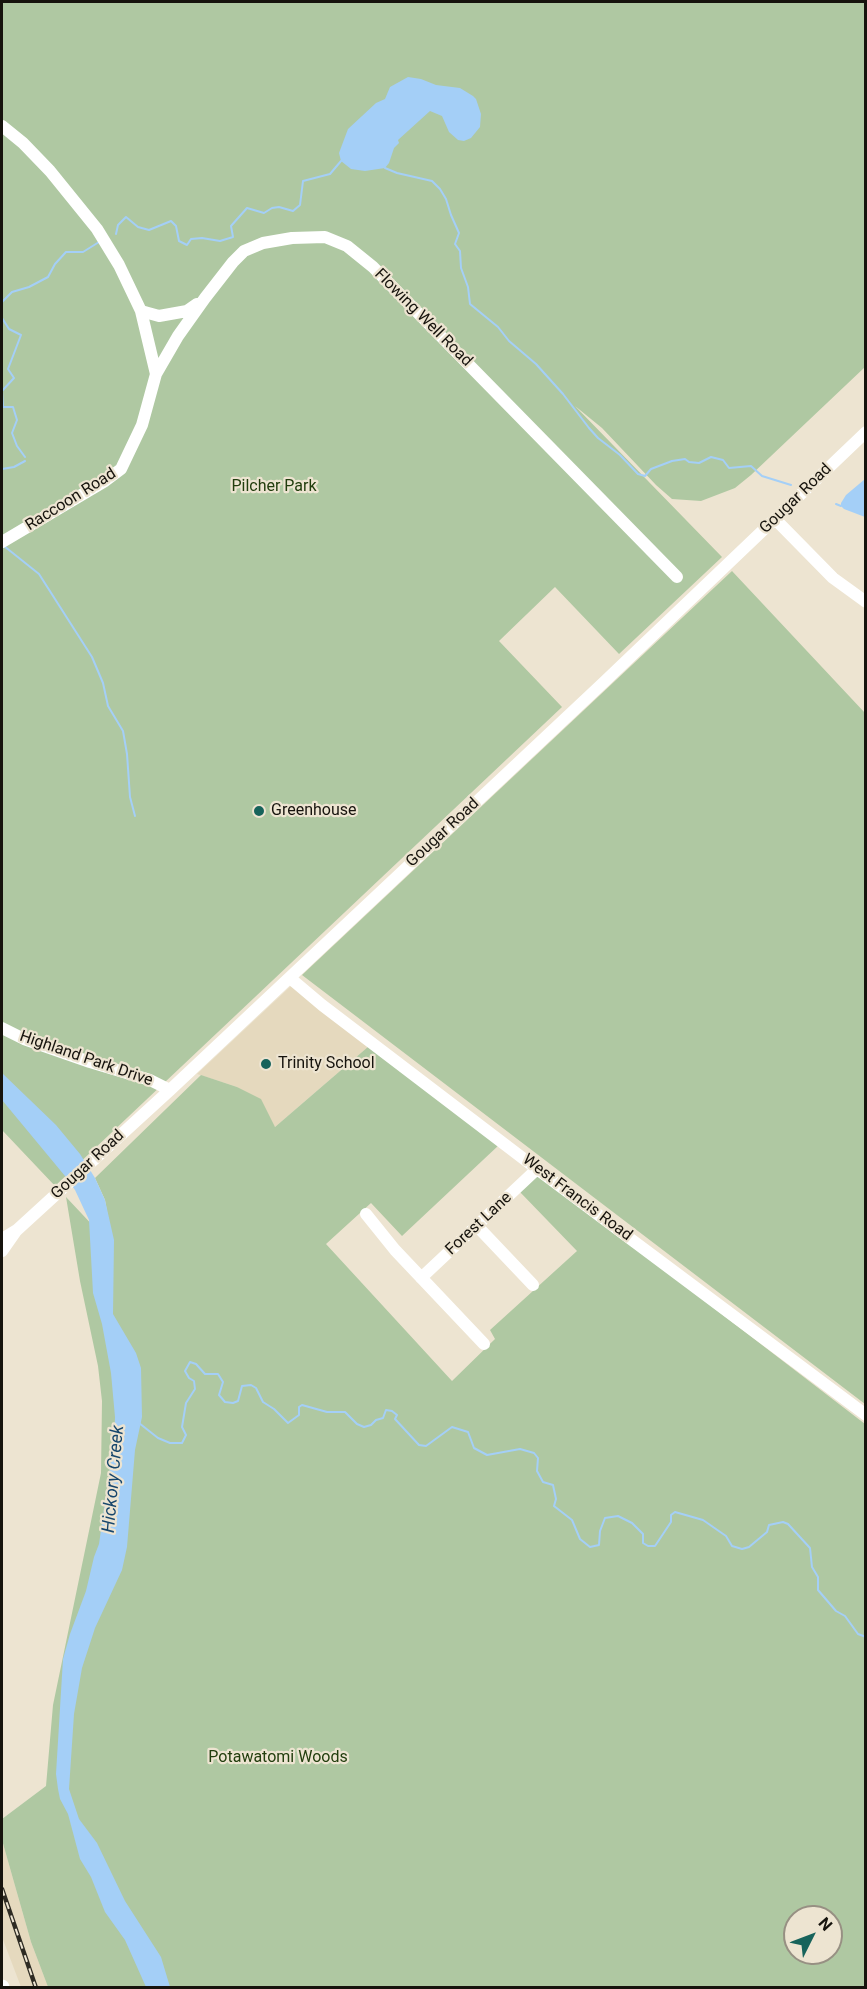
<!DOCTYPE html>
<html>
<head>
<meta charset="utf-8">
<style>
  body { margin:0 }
  #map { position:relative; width:867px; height:1989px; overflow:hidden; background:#ede4d1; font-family:Roboto,sans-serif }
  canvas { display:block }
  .frame { position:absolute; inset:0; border:3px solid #16130d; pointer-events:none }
  .north { position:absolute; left:783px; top:1905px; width:60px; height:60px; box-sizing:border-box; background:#ede4d1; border:2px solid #979083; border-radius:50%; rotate:48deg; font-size:16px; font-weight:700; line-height:24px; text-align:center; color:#16130d }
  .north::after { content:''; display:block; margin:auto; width:21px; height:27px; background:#17635b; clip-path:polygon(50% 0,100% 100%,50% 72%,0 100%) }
</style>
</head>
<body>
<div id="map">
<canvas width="867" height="1989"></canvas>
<div class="frame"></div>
<div class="north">N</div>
</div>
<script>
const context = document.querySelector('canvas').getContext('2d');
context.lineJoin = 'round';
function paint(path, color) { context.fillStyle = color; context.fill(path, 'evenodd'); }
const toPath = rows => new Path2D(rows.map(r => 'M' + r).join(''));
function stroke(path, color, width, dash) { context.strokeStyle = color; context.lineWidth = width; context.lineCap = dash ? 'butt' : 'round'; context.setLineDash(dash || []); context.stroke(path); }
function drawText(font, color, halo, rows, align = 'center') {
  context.font = font + ' Roboto,sans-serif'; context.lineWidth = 4.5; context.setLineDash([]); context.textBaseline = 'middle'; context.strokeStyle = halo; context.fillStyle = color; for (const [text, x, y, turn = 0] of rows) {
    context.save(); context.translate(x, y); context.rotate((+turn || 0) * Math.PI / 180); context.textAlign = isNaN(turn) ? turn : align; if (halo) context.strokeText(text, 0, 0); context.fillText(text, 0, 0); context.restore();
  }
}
const built = toPath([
  [291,986,369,1046,275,1127,237,1087,197,1074],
  [2,1840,31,1942,48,1987,21,1987,2,1937]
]);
const green = toPath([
  [2,2,865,2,865,367,751,475,735,488,701,501,672,499,656,485,602,428,575,406,722,557,619,654,555,587,499,641,562,707,55,1186,2,1130],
  [732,571,865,713,865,1404,302,975],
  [369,1046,499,1145,402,1236,371,1203,326,1244,452,1381,495,1339,490,1330,577,1251,519,1191,538,1173,865,1424,865,1987,48,1987,31,1942,2,1840,2,1819,46,1786,53,1705,101,1473,102,1401,98,1366,80,1281,66,1197,113,1247,105,1200,95,1178,201,1075,237,1087,261,1099,275,1127],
  [795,1917,831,1917,831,1953,795,1953]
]);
const water = toPath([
  [408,77,421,79,436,85,460,88,473,96,476,99,481,114,480,127,471,138,464,141,458,140,449,132,442,116,430,111,398,140,399,143,394,148,389,163,385,168,365,171,351,169,341,161,339,153,348,129,376,103,385,99,390,87],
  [865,479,865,517,844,509,841,506,841,503,846,495],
  [2,1073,56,1125,80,1154,95,1178,105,1200,114,1240,113,1314,136,1353,141,1368,142,1417,135,1450,127,1547,122,1570,95,1628,82,1668,74,1714,69,1789,79,1819,97,1843,125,1901,161,1957,170,1987,146,1987,125,1940,105,1912,91,1877,80,1859,68,1814,60,1799,58,1789,56,1774,63,1659,70,1634,86,1591,94,1557,99,1544,114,1440,115,1417,111,1373,102,1324,93,1293,89,1220,75,1190,65,1176,2,1100]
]);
const stream = toPath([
  [385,168,397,173,432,181,440,189,446,199,451,215,459,233,455,244,460,251,461,268,468,287,470,304,498,327,509,341,536,364,563,394,589,428,598,438,620,455,638,474,645,476,651,469,672,461,685,459,689,462,699,463,711,457,723,460,729,468,751,466,762,476,791,485],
  [116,234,118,225,126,217,138,227,149,230,171,221,176,226,179,241,187,245,191,239,202,238,220,241,233,237,231,226,247,208,264,213,272,208,279,207,293,211,300,205,303,181,330,174,341,161],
  [2,302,12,292,29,287,48,277,55,264,66,252,83,252,99,242],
  [2,318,9,329,21,335,8,369,14,378,2,391,3,407,13,407,17,420,12,433,17,446,25,457],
  [2,469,14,467,25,461],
  [836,504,841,506],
  [4,546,39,574,92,657,103,683,108,706,123,731,127,754,130,797,135,816],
  [139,1423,158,1438,170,1443,182,1443,186,1435,182,1427,186,1403,195,1389,194,1381,189,1378,185,1371,190,1362,196,1364,205,1374,218,1374,223,1382,219,1395,225,1402,233,1403,238,1401,242,1386,251,1385,256,1388,263,1402,274,1409,288,1423,299,1415,299,1407,302,1405,327,1412,345,1412,357,1424,364,1427,371,1425,376,1420,383,1418,386,1410,392,1411,397,1415,395,1419,419,1445,426,1446,452,1427,468,1432,474,1448,487,1455,520,1449,534,1453,538,1458,537,1471,543,1482,553,1485,556,1499,554,1506,572,1520,580,1539,590,1547,599,1545,600,1531,605,1518,618,1516,632,1523,643,1534,643,1543,648,1546,655,1546,671,1522,671,1515,675,1512,703,1520,726,1536,732,1546,742,1549,749,1547,767,1532,769,1525,783,1522,788,1524,810,1548,812,1567,818,1577,818,1590,836,1611,845,1616,858,1634,866,1637]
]);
const minor = toPath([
  [2,126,23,143,50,171,97,229,119,265,141,311,159,316,187,311,197,304],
  [156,374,178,336,205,298,233,262,244,251,263,243,292,238,325,237,347,246,373,267,677,577],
  [775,519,833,578,866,602],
  [2,542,105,481,121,469,142,425,156,374,141,311],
  [290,978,322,1005,537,1169,866,1415],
  [2,1028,24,1039,90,1062,150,1080,170,1090],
  [366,1214,395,1250,484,1344],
  [477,1226,533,1285],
  [2,1239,17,1230,170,1090,603,683,866,432],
  [2,1251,16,1231],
  [421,1278,537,1169]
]);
const major = toPath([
  [2,1987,2,1988]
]);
const rail = toPath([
  [2,1889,36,1988]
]);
const markers = [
  [259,811,6,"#17635b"],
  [266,1064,6,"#17635b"]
];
const streetNames = [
  ["Flowing Well Road",423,318,45],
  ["Gougar Road",796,499,-44],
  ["Raccoon Road",71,500,-32],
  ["Gougar Road",443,833,-43],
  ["Highland Park Drive",86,1059,19],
  ["Gougar Road",88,1165,-43],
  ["West Francis Road",577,1198,37],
  ["Forest Lane",479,1224,-43]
];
const parkNames = [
  ["Pilcher Park",274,487],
  ["Potawatomi Woods",278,1758]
];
const poiNames = [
  ["Greenhouse",271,811],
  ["Trinity School",278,1064]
];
const waterNames = [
  ["Hickory Creek",114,1479,-85]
];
paint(built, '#e5d9be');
paint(green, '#afc8a2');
paint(water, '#a4cff7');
stroke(stream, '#a4cff7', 2);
stroke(minor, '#fff', 12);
stroke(major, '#fff', 15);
stroke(rail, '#2e2b23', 4.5);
stroke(rail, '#ede4d1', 2, [7]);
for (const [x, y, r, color] of markers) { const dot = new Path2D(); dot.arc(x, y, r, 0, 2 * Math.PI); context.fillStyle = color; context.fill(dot); stroke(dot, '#ede4d1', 2); }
drawText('16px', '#16130d', '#ede4d1', streetNames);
drawText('16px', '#223e0e', '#ede4d1', parkNames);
drawText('16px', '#16130d', '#ede4d1', poiNames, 'left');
drawText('italic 18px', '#17466c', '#ede4d1', waterNames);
</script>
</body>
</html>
